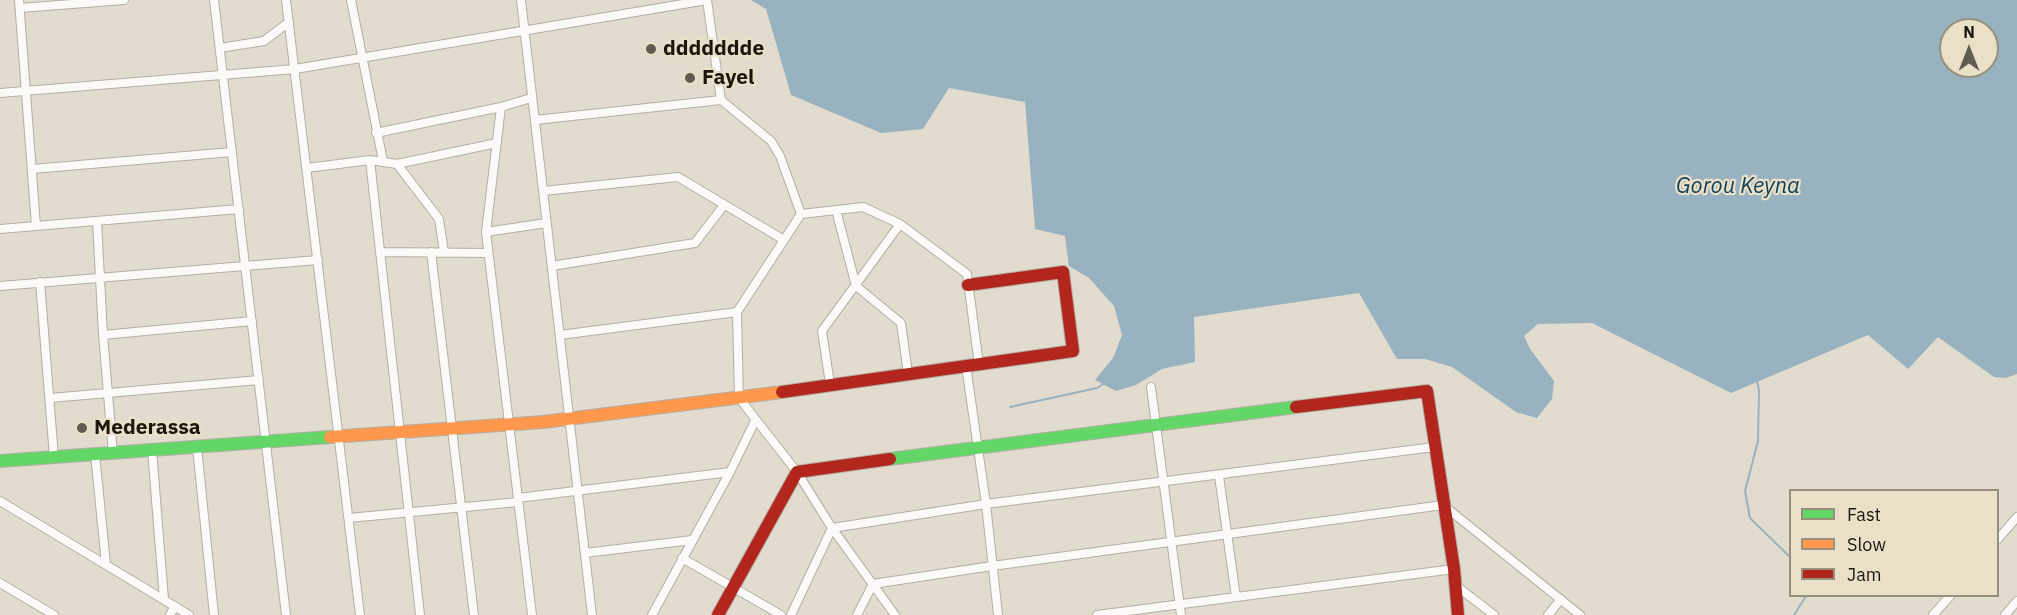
<!DOCTYPE html>
<html>
<head>
<meta charset="utf-8">
<style>
  body { margin:0 }
  #map { position:relative; width:2017px; height:615px; overflow:hidden; background:#e2dccf; font-family:"IBM Plex Sans",sans-serif }
  canvas { display:block }
  .legend { position:absolute; left:1789px; top:489px; width:210px; height:108px; box-sizing:border-box; background:#eae0c7; border:2px solid #97907d; margin:0; padding:8px 10px; list-style:none; font-size:18px; color:#1a170e }
  .legend li { display:flex; align-items:center; gap:12px; height:30px }
  .legend b { width:30px; border:2px solid #97907d }
  .north { position:absolute; left:1939px; top:18px; width:60px; height:60px; box-sizing:border-box; background:#eae0c7; border:2px solid #97907d; border-radius:50%; rotate:0deg; font-size:16px; font-weight:700; line-height:24px; text-align:center; color:#1a170e }
  .north::after { content:''; display:block; margin:auto; width:21px; height:27px; background:#605c52; clip-path:polygon(50% 0,100% 100%,50% 72%,0 100%) }
</style>
</head>
<body>
<div id="map">
<canvas width="2017" height="615"></canvas>
<ul class="legend">
<li><b style="height:8px;background:#63d668"></b>Fast</li>
<li><b style="height:8px;background:#ff974d"></b>Slow</li>
<li><b style="height:8px;background:#b3261e"></b>Jam</li>
</ul>
<div class="north">N</div>
</div>
<script>
const context = document.querySelector('canvas').getContext('2d');
context.lineJoin = 'round';
function paint(path, color) { context.fillStyle = color; context.fill(path, 'evenodd'); }
const toPath = rows => new Path2D(rows.map(r => 'M' + r).join(''));
function stroke(path, color, width, dash) { context.strokeStyle = color; context.lineWidth = width; context.lineCap = dash ? 'butt' : 'round'; context.setLineDash(dash || []); context.stroke(path); }
function drawText(font, color, halo, rows, align = 'center') {
  context.font = font + ' "IBM Plex Sans",sans-serif'; context.lineWidth = 4.5; context.setLineDash([]); context.textBaseline = 'middle'; context.strokeStyle = halo; context.fillStyle = color; for (const [text, x, y, turn = 0] of rows) {
    context.save(); context.translate(x, y); context.rotate((+turn || 0) * Math.PI / 180); context.textAlign = isNaN(turn) ? turn : align; if (halo) context.strokeText(text, 0, 0); context.fillText(text, 0, 0); context.restore();
  }
}
const water = toPath([
  [751,0,2017,0,2017,374,2006,378,1994,377,1938,337,1908,369,1868,335,1731,393,1592,323,1538,324,1524,336,1530,349,1554,381,1552,399,1537,418,1516,412,1452,367,1425,359,1397,359,1359,293,1194,317,1195,362,1162,369,1136,385,1116,391,1095,380,1113,358,1122,335,1114,306,1089,278,1069,266,1065,236,1035,229,1025,102,949,88,923,129,881,133,791,95,766,9],
  [1951,30,1987,30,1987,66,1951,66]
]);
const stream = toPath([
  [1757,381,1759,390,1758,441,1745,491,1750,518,1790,557],
  [1010,407,1097,388,1105,383],
  [1794,615,1806,596]
]);
const street = toPath([
  [19,0,36,226],
  [214,0,286,615],
  [286,0,360,615],
  [351,0,383,161],
  [521,0,592,615],
  [20,8,124,0],
  [220,48,264,41,289,22],
  [0,93,295,69,707,0,721,100,771,141,780,156,801,214],
  [501,107,486,232,532,615],
  [535,120,721,100],
  [376,133,501,107,531,98],
  [370,160,420,615],
  [397,164,439,219,444,252],
  [307,168,370,160,397,164,497,143],
  [32,169,232,152],
  [543,191,678,177,784,240],
  [836,210,856,286,901,323,908,374],
  [801,214,737,312,739,398,797,472,832,528,895,615],
  [801,214,863,207,900,224],
  [97,221,103,335,113,453],
  [0,229,239,209],
  [486,232,546,223],
  [380,252,488,253],
  [431,252,474,615],
  [552,266,695,243,724,205],
  [40,282,54,457],
  [0,286,318,260],
  [103,335,252,321],
  [560,335,737,312],
  [966,366,986,504,998,615],
  [830,384,822,331,900,224,967,274,979,365],
  [1151,387,1181,615],
  [50,398,259,380],
  [197,447,214,615],
  [152,450,164,599],
  [95,454,106,564],
  [1219,476,1236,597],
  [518,498,730,472],
  [0,501,189,615],
  [349,518,518,502],
  [1998,539,2017,517],
  [585,553,692,540],
  [682,558,781,615],
  [0,583,54,615],
  [1455,585,1494,615],
  [170,615,175,606],
  [652,615,730,472,755,421],
  [791,615,832,528,986,504,1434,447],
  [857,615,873,584,992,566,1443,505,1580,615],
  [1097,615,1454,569],
  [1548,615,1561,599],
  [1933,615,1950,596],
  [2005,615,2017,601]
]);
const fast = toPath([
  [890,459,1296,407],
  [0,461,330,437]
]);
const slow = toPath([
  [330,437,543,422,782,392]
]);
const jam = toPath([
  [782,392,1073,351,1063,272,968,285],
  [1296,407,1427,391,1454,569,1458,615],
  [718,615,797,472,890,459]
]);
const markers = [
  [651,49,6,"#605c52"],
  [690,78,6,"#605c52"],
  [82,428,6,"#605c52"]
];
const poiNames = [
  ["ddddddde",663,49],
  ["Fayel",702,78],
  ["Mederassa",94,428]
];
const waterNames = [
  ["Gorou Keyna",1738,187]
];
paint(water, '#98b2c0');
stroke(stream, '#98b2c0', 2);
stroke(street, '#b3aea4', 10);
stroke(fast, '#b3aea4', 14);
stroke(slow, '#b3aea4', 14);
stroke(jam, '#b3aea4', 14);
stroke(street, '#fbfaf8', 8);
stroke(fast, '#63d668', 12);
stroke(slow, '#ff974d', 12);
stroke(jam, '#b3261e', 12);
for (const [x, y, r, color] of markers) { const dot = new Path2D(); dot.arc(x, y, r, 0, 2 * Math.PI); context.fillStyle = color; context.fill(dot); stroke(dot, '#eae0c7', 2); }
drawText('bold 21px', '#1a170e', '#eae0c7', poiNames, 'left');
drawText('italic 22px', '#0c3f59', '#eae0c7', waterNames);
</script>
</body>
</html>
